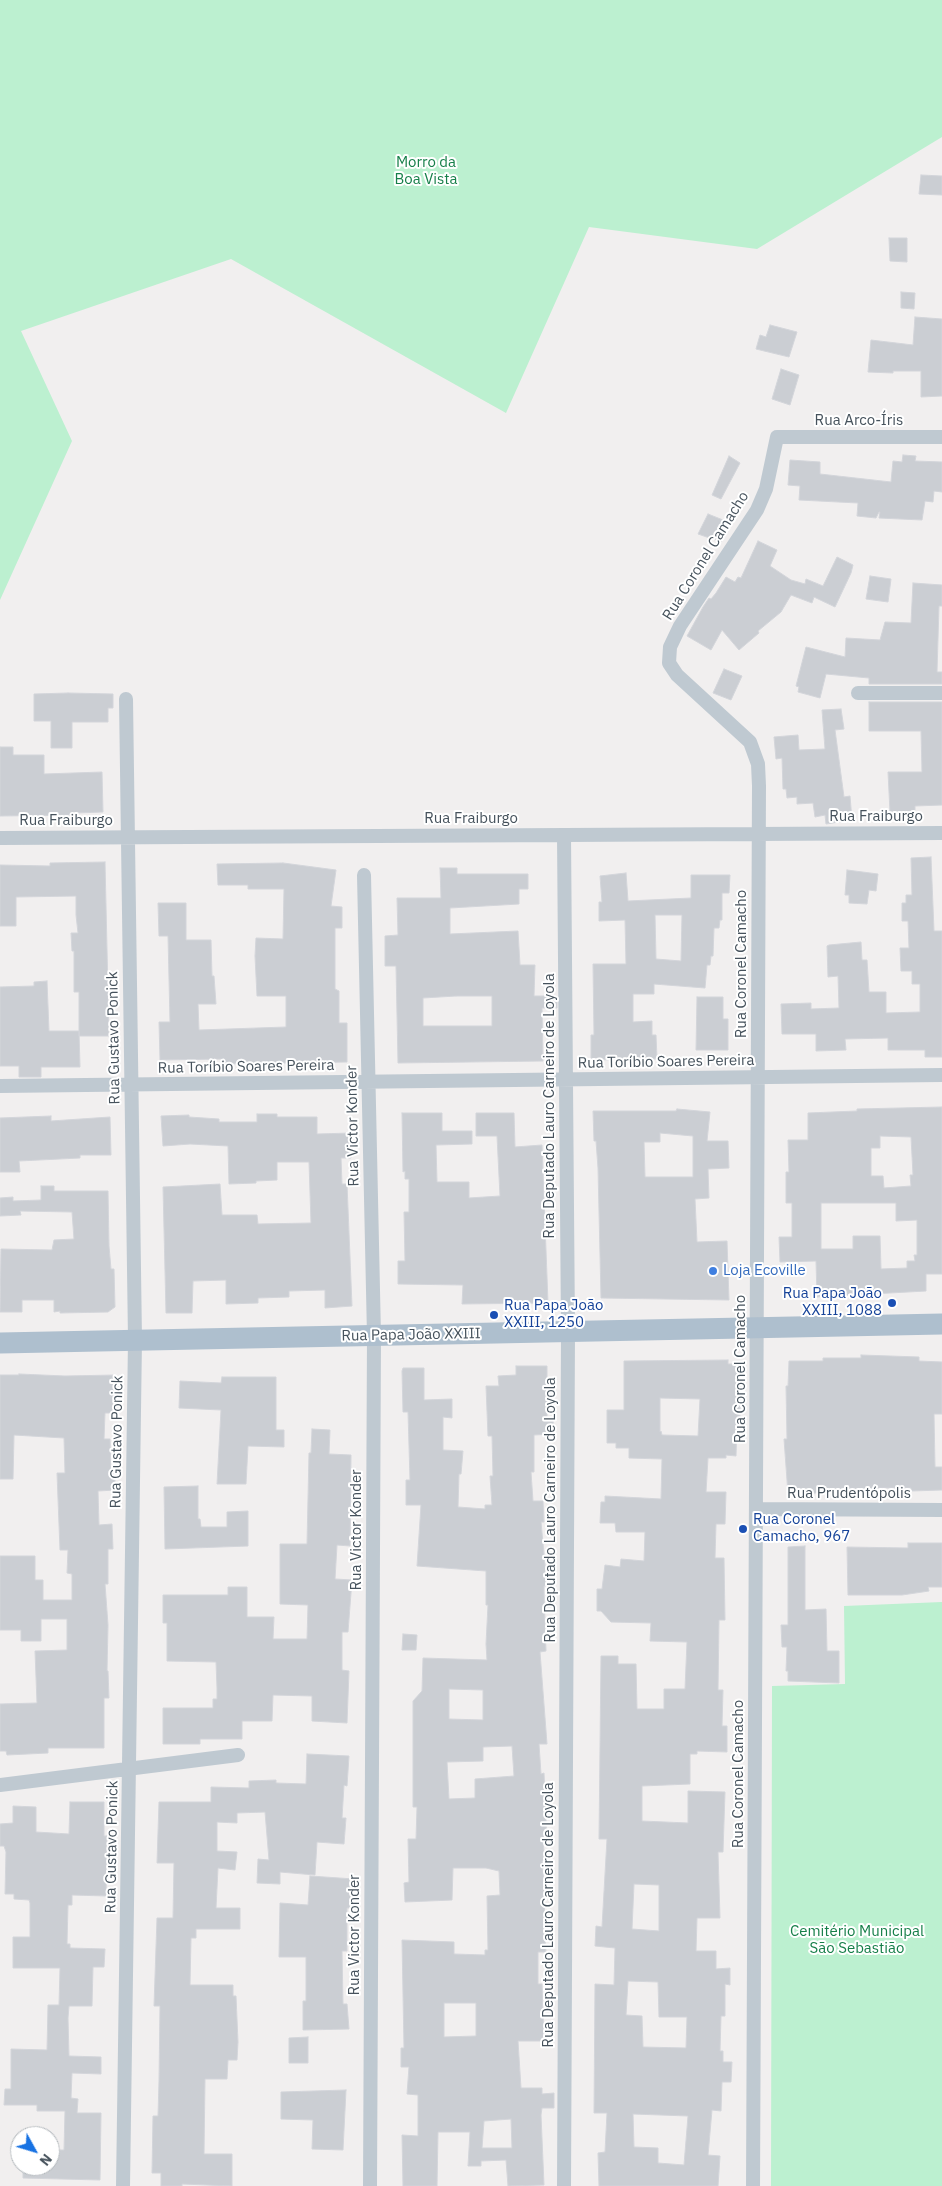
<!DOCTYPE html>
<html>
<head>
<meta charset="utf-8">
<style>
  body { margin:0 }
  #map { position:relative; width:942px; height:2186px; overflow:hidden; background:#f1efef; font-family:"IBM Plex Sans",sans-serif }
  canvas { display:block }
  .north { position:absolute; left:10px; top:2126px; width:50px; height:50px; box-sizing:border-box; background:#fff; border:1px solid #b5babe; border-radius:50%; rotate:129deg; font-size:14px; font-weight:700; line-height:20px; text-align:center; color:#46525c }
  .north::after { content:''; display:block; margin:auto; width:18px; height:22px; background:#1772e3; clip-path:polygon(50% 0,100% 100%,50% 72%,0 100%) }
</style>
</head>
<body>
<div id="map">
<canvas width="942" height="2186"></canvas>
<div class="north">N</div>
</div>
<script>
const context = document.querySelector('canvas').getContext('2d');
context.lineJoin = 'round';
function paint(path, color) { context.fillStyle = color; context.fill(path, 'evenodd'); }
const toPath = rows => new Path2D(rows.map(r => 'M' + r).join(''));
function stroke(path, color, width, dash) { context.strokeStyle = color; context.lineWidth = width; context.lineCap = dash ? 'butt' : 'round'; context.setLineDash(dash || []); context.stroke(path); }
function drawText(font, color, halo, rows, align = 'center') {
  context.font = font + ' "IBM Plex Sans",sans-serif'; context.lineWidth = 4; context.setLineDash([]); context.textBaseline = 'middle'; context.strokeStyle = halo; context.fillStyle = color; for (const [text, x, y, turn = 0] of rows) {
    context.save(); context.translate(x, y); context.rotate((+turn || 0) * Math.PI / 180); context.textAlign = isNaN(turn) ? turn : align; if (halo) context.strokeText(text, 0, 0); context.fillText(text, 0, 0); context.restore();
  }
}
const green = toPath([
  [0,0,942,0,942,137,757,249,589,227,506,413,231,259,21,331,72,441,0,600],
  [942,1602,942,2186,771,2186,772,1686,845,1684,844,1606]
]);
const building = toPath([
  [921,175,942,176,942,195,919,194,921,175],
  [889,238,907,238,907,262,890,261,889,238],
  [901,292,915,293,914,309,901,308,901,292],
  [915,317,942,319,942,396,921,397,921,371,893,371,893,373,868,372,871,340,913,345,915,317],
  [770,325,797,332,789,357,756,349,760,335,766,337,770,325],
  [781,369,799,375,790,405,772,399,781,369],
  [903,455,916,456,915,461,942,462,942,492,934,491,933,502,925,501,922,520,879,518,880,512,879,512,876,518,857,516,858,503,799,500,800,486,788,485,790,460,820,462,820,474,891,482,893,461,902,462,903,455],
  [729,456,740,463,721,499,712,495,729,456],
  [708,514,728,522,721,542,698,534,708,514],
  [758,541,777,550,770,566,791,580,805,584,806,579,823,586,837,557,853,565,851,573,835,607,814,597,812,603,791,595,781,612,758,631,759,633,739,650,722,630,711,650,687,636,703,607,709,598,711,599,716,593,726,577,735,582,738,577,741,578,758,541],
  [870,576,891,579,888,602,866,599,870,576],
  [913,583,942,585,942,606,939,606,937,672,942,672,942,684,869,684,869,678,826,674,820,698,798,692,799,687,796,686,806,647,845,657,846,638,880,640,885,622,911,623,913,583],
  [724,669,742,676,731,700,713,693,724,669],
  [68,693,113,694,113,708,108,708,108,722,72,722,72,748,51,748,51,721,34,721,34,694,68,693],
  [869,702,942,702,942,805,915,806,915,811,890,812,888,772,922,772,921,731,869,731,869,702],
  [841,709,844,729,835,730,844,797,850,796,852,820,826,824,825,815,815,817,813,803,797,804,797,797,787,798,786,789,783,789,782,758,776,759,774,737,798,735,799,750,825,749,822,710,841,709],
  [0,747,13,747,13,755,44,755,44,774,102,772,103,812,76,813,76,815,0,816,0,747],
  [931,857,934,931,942,931,942,1057,925,1057,925,1050,888,1050,888,1038,845,1039,846,1050,816,1051,816,1034,782,1034,781,1004,811,1003,811,1009,839,1008,838,976,828,977,827,946,829,945,861,942,862,960,867,960,869,992,886,992,886,1013,920,1012,920,984,912,984,912,971,901,971,900,948,909,948,908,921,902,921,902,903,906,903,906,895,912,895,911,858,931,857],
  [105,862,109,1036,79,1036,79,992,74,992,74,951,72,951,71,933,78,933,76,915,76,896,16,897,16,926,0,926,0,865,50,866,50,863,105,862],
  [283,863,336,870,331,906,342,907,342,928,335,928,335,989,339,991,339,1023,347,1023,347,1062,223,1064,223,1059,160,1060,159,1022,170,1022,168,936,159,936,158,903,186,903,186,940,211,940,212,976,214,976,216,1004,198,1004,199,1030,286,1027,286,996,257,996,255,956,256,938,283,939,284,889,248,889,248,885,218,885,217,864,283,863],
  [440,868,457,868,457,874,528,874,528,889,519,889,519,904,450,908,450,934,518,931,520,965,535,965,534,996,557,996,557,1008,542,1008,543,1061,398,1063,396,966,385,966,385,936,398,935,397,898,441,898,440,868],
  [456,996,492,996,492,1026,423,1026,423,998,456,996],
  [847,870,878,874,876,891,869,890,867,904,849,903,849,895,845,895,847,870],
  [626,873,628,901,691,898,691,875,730,875,729,893,722,893,722,920,720,920,719,928,714,928,713,956,711,956,710,965,707,965,705,988,654,984,654,994,633,994,633,1022,652,1021,652,1035,656,1035,657,1059,591,1060,591,1035,594,1035,593,964,626,964,625,920,599,921,599,902,602,902,600,876,626,873],
  [655,915,682,915,681,961,656,959,655,915],
  [47,981,49,1031,79,1031,80,1067,41,1067,41,1077,19,1077,19,1066,0,1066,0,987,34,986,34,982,47,981],
  [697,997,723,997,723,1019,728,1019,728,1050,696,1050,697,997],
  [942,1107,942,1274,926,1274,926,1291,817,1297,816,1261,780,1262,779,1237,792,1237,792,1203,786,1203,786,1172,789,1172,788,1140,808,1140,808,1113,857,1111,857,1109,942,1107],
  [880,1136,911,1137,913,1175,910,1175,911,1186,884,1188,883,1176,871,1176,871,1148,880,1148,880,1136],
  [821,1203,896,1203,896,1221,917,1220,917,1255,914,1255,915,1261,907,1261,907,1268,881,1269,880,1236,853,1236,853,1249,821,1249,821,1203],
  [677,1109,710,1112,707,1141,728,1141,729,1168,708,1169,709,1198,695,1199,697,1242,727,1241,729,1300,601,1298,598,1168,596,1141,594,1141,593,1111,676,1111,677,1109],
  [660,1133,693,1136,693,1177,645,1177,644,1142,660,1142,660,1133],
  [402,1113,442,1113,442,1131,472,1131,472,1144,436,1145,437,1182,469,1182,469,1198,500,1196,497,1136,476,1136,476,1113,514,1113,515,1147,542,1145,548,1303,462,1304,463,1285,398,1284,398,1261,405,1261,404,1212,409,1212,409,1179,405,1179,405,1171,403,1172,402,1113],
  [257,1114,277,1114,277,1117,317,1117,317,1134,351,1133,351,1158,341,1158,342,1184,347,1184,352,1306,325,1308,325,1290,289,1291,289,1297,258,1298,258,1303,226,1304,226,1280,193,1281,192,1313,166,1313,163,1187,220,1184,222,1215,257,1215,258,1224,311,1223,309,1162,277,1162,277,1180,256,1181,256,1183,229,1184,228,1146,190,1144,163,1146,161,1116,189,1115,189,1117,219,1119,219,1122,257,1122,257,1114],
  [51,1116,51,1121,110,1117,111,1155,80,1155,80,1158,19,1161,20,1172,0,1172,0,1118,51,1116],
  [41,1186,54,1186,54,1191,108,1191,109,1246,111,1269,114,1269,115,1307,108,1312,60,1313,60,1311,54,1312,54,1300,22,1300,22,1312,0,1312,1,1249,52,1250,54,1240,74,1239,72,1212,20,1211,21,1215,0,1216,0,1198,13,1197,13,1201,41,1200,41,1186],
  [861,1355,919,1357,919,1361,942,1362,942,1414,934,1414,935,1467,942,1467,942,1490,911,1491,911,1488,872,1488,872,1491,788,1494,784,1439,787,1439,786,1386,788,1386,789,1361,823,1361,823,1358,861,1358,861,1355],
  [728,1360,728,1364,740,1364,740,1424,737,1424,736,1456,726,1455,726,1458,708,1458,706,1492,726,1492,725,1524,716,1524,715,1558,724,1558,725,1620,719,1620,718,1690,723,1690,722,1726,727,1726,727,1752,697,1751,697,1754,690,1754,690,1784,642,1786,642,1821,688,1823,688,1791,725,1792,723,1852,718,1852,720,1918,697,1918,696,1951,716,1951,716,1969,730,1968,730,1985,725,1984,725,2016,721,2016,720,2051,723,2051,723,2062,732,2062,731,2082,722,2082,721,2111,712,2110,708,2155,720,2156,718,2186,599,2186,598,2153,605,2152,607,2113,594,2113,595,1984,614,1985,615,1948,595,1946,596,1926,602,1927,607,1839,599,1839,601,1656,618,1656,618,1664,636,1664,637,1709,664,1709,664,1689,685,1689,687,1642,650,1641,651,1623,611,1622,601,1611,597,1611,597,1589,602,1589,605,1565,620,1567,621,1559,644,1561,645,1532,616,1532,615,1523,600,1523,601,1502,605,1502,605,1496,661,1499,662,1459,629,1458,629,1448,616,1448,616,1443,607,1443,607,1410,624,1410,624,1361,728,1360],
  [660,1398,700,1399,698,1436,662,1435,661,1431,660,1432,660,1398],
  [634,1884,659,1885,659,1931,632,1929,634,1884],
  [628,1981,658,1982,659,2017,687,2017,686,2048,643,2047,642,2016,626,2015,628,1981],
  [633,2114,688,2116,684,2165,658,2163,658,2148,634,2147,633,2114],
  [516,1366,547,1366,547,1419,553,1419,554,1434,534,1435,534,1472,531,1472,533,1501,543,1501,544,1522,541,1522,547,1586,544,1586,544,1592,546,1651,540,1652,547,1744,539,1744,541,1774,544,1773,547,1842,543,1842,545,1860,542,1861,545,1892,544,1927,546,1952,538,1952,538,1984,542,1984,544,2041,518,2041,521,2088,542,2088,542,2094,554,2093,554,2108,542,2108,541,2115,544,2185,508,2186,506,2160,481,2161,481,2166,468,2166,470,2132,438,2132,437,2186,403,2186,402,2135,418,2136,418,2095,407,2094,409,2067,401,2067,401,2048,404,2048,402,1940,454,1942,454,1954,485,1955,485,1950,488,1950,487,1896,500,1895,499,1871,486,1868,453,1868,452,1900,405,1902,404,1883,409,1882,408,1839,416,1839,417,1807,413,1807,413,1701,422,1691,423,1658,487,1660,486,1644,488,1605,486,1605,486,1571,417,1566,421,1505,406,1505,406,1480,410,1480,408,1412,403,1412,402,1371,403,1368,424,1368,424,1400,452,1399,452,1418,443,1417,443,1450,463,1451,461,1474,459,1474,458,1507,485,1509,485,1505,492,1505,490,1476,493,1476,492,1436,488,1436,486,1386,499,1386,498,1376,516,1375,516,1366],
  [449,1689,483,1690,483,1720,449,1719,449,1689],
  [512,1746,514,1776,475,1779,475,1798,449,1799,447,1762,483,1761,483,1747,512,1746],
  [444,2003,476,2003,476,2036,444,2037,444,2003],
  [511,2119,512,2148,482,2148,484,2121,511,2119],
  [19,1374,65,1376,116,1375,117,1413,105,1413,104,1439,110,1439,111,1471,115,1471,115,1490,98,1491,99,1525,112,1524,113,1549,108,1549,108,1584,105,1584,108,1625,107,1671,108,1671,109,1698,104,1698,104,1748,48,1748,48,1753,7,1755,6,1751,0,1751,0,1704,37,1703,35,1651,67,1650,67,1619,41,1619,41,1641,21,1641,21,1630,0,1630,0,1556,35,1556,35,1580,43,1580,43,1600,72,1600,72,1574,67,1573,68,1550,60,1550,57,1473,65,1473,64,1438,14,1435,13,1479,0,1479,0,1375,19,1375,19,1374],
  [222,1377,276,1377,276,1430,284,1430,284,1447,248,1446,246,1484,217,1484,221,1410,179,1408,180,1381,221,1383,222,1377],
  [312,1429,330,1430,329,1454,351,1455,350,1546,337,1545,335,1579,352,1580,348,1632,342,1632,342,1670,349,1671,347,1723,312,1721,312,1696,273,1695,272,1721,242,1721,242,1739,200,1739,200,1744,163,1744,163,1708,213,1708,213,1699,217,1699,217,1688,216,1662,167,1661,167,1623,163,1623,163,1595,228,1595,228,1587,247,1587,247,1617,274,1617,273,1639,307,1639,308,1605,280,1604,280,1544,307,1544,309,1453,311,1453,312,1429],
  [198,1486,198,1519,200,1519,201,1527,227,1527,227,1512,248,1511,248,1546,165,1549,164,1487,198,1486],
  [908,1543,942,1543,942,1587,928,1587,929,1591,902,1595,848,1595,847,1547,908,1548,908,1543],
  [805,1546,805,1610,826,1609,827,1651,839,1651,839,1683,788,1681,788,1671,786,1671,787,1647,782,1647,781,1625,788,1625,788,1547,805,1546],
  [403,1634,417,1635,416,1650,402,1650,403,1634],
  [307,1754,349,1756,347,1786,344,1785,342,1818,346,1818,344,1844,317,1842,315,1875,280,1872,280,1884,257,1883,258,1859,269,1860,265,1812,237,1813,237,1823,217,1822,217,1851,237,1852,235,1870,218,1868,216,1908,240,1908,240,1929,196,1929,196,1938,191,1938,190,1985,233,1985,233,1996,236,1996,238,2042,237,2060,228,2060,227,2079,205,2079,204,2154,232,2154,232,2186,182,2184,182,2186,161,2186,161,2173,152,2173,153,2116,158,2116,159,2081,160,2006,154,2006,157,1918,173,1918,174,1863,157,1863,159,1802,211,1802,211,1787,249,1788,249,1781,276,1780,276,1783,306,1784,307,1754],
  [70,1802,104,1802,104,1836,107,1836,106,1896,72,1895,72,1905,68,1905,67,1944,70,1944,70,1948,105,1949,104,1967,93,1967,92,2006,69,2006,68,2018,69,2056,101,2057,101,2074,72,2073,71,2098,78,2099,77,2113,101,2113,100,2180,23,2178,23,2166,52,2166,53,2150,64,2150,65,2111,37,2111,37,2105,4,2105,5,2089,11,2089,11,2049,47,2050,48,2005,59,2005,60,1968,13,1968,13,1937,30,1937,30,1903,29,1900,14,1899,14,1894,5,1894,6,1852,4,1846,0,1846,0,1824,13,1823,13,1806,36,1807,36,1832,69,1834,70,1802],
  [310,1876,354,1879,351,1908,347,1908,347,1951,342,1951,343,2004,347,2004,349,2029,303,2030,303,2001,306,2001,306,1957,279,1957,280,1903,308,1905,310,1876],
  [308,2037,308,2063,289,2063,289,2038,308,2037],
  [346,2090,343,2150,312,2149,313,2120,281,2119,281,2092,346,2090]
]);
const minor = toPath([
  [858,693,942,693],
  [0,838,942,833],
  [364,875,374,1336,370,2186],
  [0,1086,942,1075],
  [756,1509,942,1510],
  [0,1785,238,1755],
  [123,2186,135,1340,126,699],
  [564,2186,568,1331,564,835],
  [753,2186,759,786,758,764,750,742,677,675,669,663,670,647,680,626,757,510,766,489,777,437,942,437]
]);
const primary = toPath([
  [0,1343,942,1324]
]);
const markers = [
  [713,1271,5,"#3f7fe0"],
  [892,1303,5,"#1a4fb4"],
  [494,1315,5,"#1a4fb4"],
  [743,1529,5,"#1a4fb4"]
];
const parkNames = [
  ["Morro da",426,163],
  ["Boa Vista",426,180],
  ["Cemitério Municipal",857,1932],
  ["São Sebastião",857,1949]
];
const streetNames = [
  ["Rua Arco-Íris",859,421],
  ["Rua Coronel Camacho",706,556,-58],
  ["Rua Fraiburgo",876,817],
  ["Rua Fraiburgo",471,819],
  ["Rua Fraiburgo",66,821],
  ["Rua Coronel Camacho",742,964,-90],
  ["Rua Gustavo Ponick",114,1038,-91],
  ["Rua Toríbio Soares Pereira",666,1062,-1],
  ["Rua Toríbio Soares Pereira",246,1067,-1],
  ["Rua Deputado Lauro Carneiro de Loyola",550,1106,-90],
  ["Rua Victor Konder",353,1126,-91],
  ["Rua Papa João XXIII",411,1335,-1],
  ["Rua Coronel Camacho",741,1369,-90],
  ["Rua Gustavo Ponick",117,1442,-89],
  ["Rua Prudentópolis",849,1494],
  ["Rua Deputado Lauro Carneiro de Loyola",551,1510,-90],
  ["Rua Victor Konder",357,1530,-90],
  ["Rua Coronel Camacho",739,1774,-90],
  ["Rua Gustavo Ponick",112,1847,-89],
  ["Rua Deputado Lauro Carneiro de Loyola",549,1915,-90],
  ["Rua Victor Konder",355,1935,-90]
];
const shopNames = [
  ["Loja Ecoville",723,1271]
];
const transitNames = [
  ["Rua Papa João",882,1294,"right"],
  ["XXIII, 1088",882,1311,"right"],
  ["Rua Papa João",504,1306],
  ["XXIII, 1250",504,1323],
  ["Rua Coronel",753,1520],
  ["Camacho, 967",753,1537]
];
paint(green, '#bcf0d0');
paint(building, '#cbced3');
stroke(building, '#d3d5da', 1);
stroke(minor, '#bfc9d1', 14);
stroke(primary, '#aebfce', 21);
for (const [x, y, r, color] of markers) { const dot = new Path2D(); dot.arc(x, y, r, 0, 2 * Math.PI); context.fillStyle = color; context.fill(dot); stroke(dot, '#fff', 2); }
drawText('15px', '#167f49', '#fff', parkNames);
drawText('15px', '#46525c', '#fff', streetNames);
drawText('15px', '#366cbe', '#fff', shopNames, 'left');
drawText('15px', '#164399', '#fff', transitNames, 'left');
</script>
</body>
</html>
